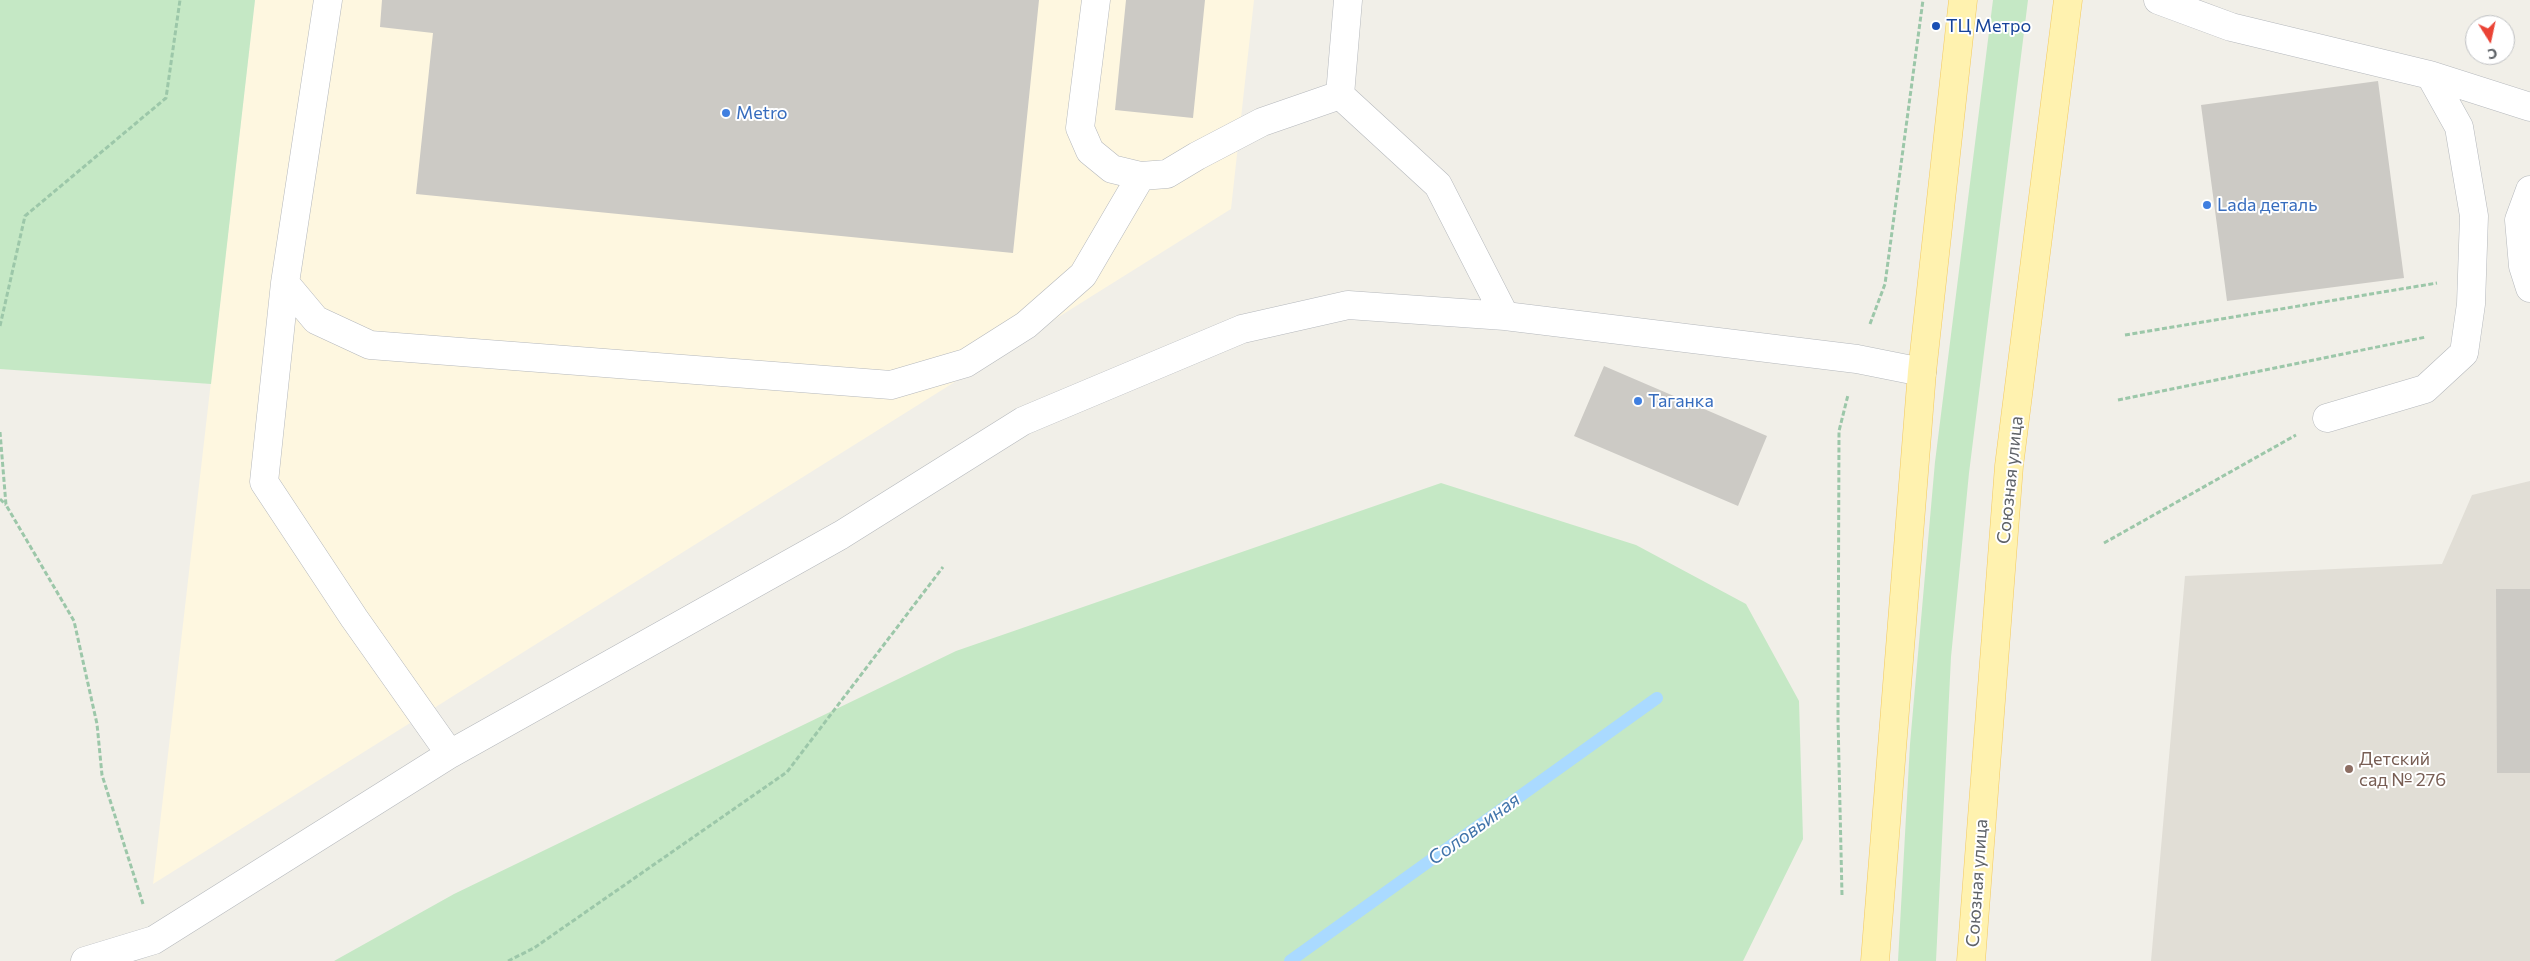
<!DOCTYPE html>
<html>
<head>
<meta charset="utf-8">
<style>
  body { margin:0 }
  #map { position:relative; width:2530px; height:961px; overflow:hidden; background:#f1efe8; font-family:Commissioner,sans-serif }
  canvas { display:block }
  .north { position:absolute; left:2465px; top:15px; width:50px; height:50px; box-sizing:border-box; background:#fff; border:1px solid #bfc1c3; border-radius:50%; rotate:170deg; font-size:14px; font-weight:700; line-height:20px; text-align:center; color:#5f6368 }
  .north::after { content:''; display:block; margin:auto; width:18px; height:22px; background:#ea4335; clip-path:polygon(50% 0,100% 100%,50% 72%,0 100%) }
</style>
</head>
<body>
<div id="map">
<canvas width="2530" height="961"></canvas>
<div class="north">С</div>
</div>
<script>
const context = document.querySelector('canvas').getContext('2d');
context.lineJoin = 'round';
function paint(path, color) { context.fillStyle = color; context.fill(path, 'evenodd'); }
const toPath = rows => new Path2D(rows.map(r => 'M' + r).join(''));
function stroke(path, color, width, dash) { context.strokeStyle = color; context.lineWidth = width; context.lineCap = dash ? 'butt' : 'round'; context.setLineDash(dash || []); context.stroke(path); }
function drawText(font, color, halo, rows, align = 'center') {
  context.font = font + ' Commissioner,sans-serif'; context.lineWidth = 4; context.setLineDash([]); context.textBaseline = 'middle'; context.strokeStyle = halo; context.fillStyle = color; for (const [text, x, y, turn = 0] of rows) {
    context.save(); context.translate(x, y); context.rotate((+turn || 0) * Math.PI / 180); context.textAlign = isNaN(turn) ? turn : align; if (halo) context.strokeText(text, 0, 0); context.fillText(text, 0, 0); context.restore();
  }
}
const commercial = toPath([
  [255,0,1254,0,1231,209,153,884]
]);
const education = toPath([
  [2530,481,2530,961,2151,961,2185,576,2442,564,2472,495]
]);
const green = toPath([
  [0,0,255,0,211,384,0,369],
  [1993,0,2028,0,1969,473,1951,657,1936,961,1898,961,1910,744,1935,462],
  [1441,483,1636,545,1746,604,1799,701,1803,839,1743,961,334,961,454,894,956,651]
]);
const stream = toPath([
  [1290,961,1657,698]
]);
const building = toPath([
  [382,0,1039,0,1013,253,416,194,433,33,380,27],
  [1126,0,1205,0,1193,118,1115,110],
  [2378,81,2404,278,2227,301,2201,105],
  [1604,366,1767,436,1738,506,1574,436],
  [2496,589,2530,589,2530,773,2497,773]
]);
const path = toPath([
  [1870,324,1885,284,1923,0],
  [0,326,25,216,166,98,180,0],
  [2125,335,2437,283],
  [2118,400,2426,337],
  [0,432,6,505,74,621,97,724,102,775,143,904],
  [0,499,6,505],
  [2104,543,2296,435],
  [1842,895,1838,720,1839,431,1848,395],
  [508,961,534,948,787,772,943,567]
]);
const minor = toPath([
  [328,0,285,283,264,482,354,618,450,754],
  [1096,0,1080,128,1090,151,1112,169,1141,176,1167,174,1197,156,1262,122,1340,95],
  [1348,0,1340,95,1438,185,1505,316],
  [2158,0,2231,27,2430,75,2459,127,2474,216,2471,304,2464,353,2425,389,2327,418],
  [2430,75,2530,107],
  [2530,190,2519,220,2523,266,2530,288],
  [285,283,316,320,370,345,891,385,966,363,1026,325,1083,275,1141,176],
  [85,961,154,940,450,754,841,535,1023,421,1242,329,1348,305,1505,316,1857,359,1922,372]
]);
const major = toPath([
  [1875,961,1922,372,1963,0],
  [1971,961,2009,466,2068,0]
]);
const markers = [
  [1936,26,5,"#1a4fb4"],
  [726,113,5,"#3f7fe0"],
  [2207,205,5,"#3f7fe0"],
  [1638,401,5,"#3f7fe0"],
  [2349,769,5,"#8d6e63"]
];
const transitNames = [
  ["ТЦ Метро",1946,26]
];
const shopNames = [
  ["Metro",736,113],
  ["Lada деталь",2217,205],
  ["Таганка",1648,401]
];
const streetNames = [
  ["Союзная улица",2010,480,-84],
  ["Союзная улица",1977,883,-86]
];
const educationNames = [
  ["Детский",2359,759],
  ["сад № 276",2359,780]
];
const waterNames = [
  ["Соловьиная",1474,829,-36]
];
paint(commercial, '#fef7e0');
paint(education, '#e1ded6');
paint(green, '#c5e8c5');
stroke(stream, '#aadaff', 12);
paint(building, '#cccac5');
stroke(minor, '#b5b8bc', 29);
stroke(major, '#f2c960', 29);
stroke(path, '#9cc7a9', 3, [5, 2.5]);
stroke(minor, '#fff', 28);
stroke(major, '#fff2af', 28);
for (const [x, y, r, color] of markers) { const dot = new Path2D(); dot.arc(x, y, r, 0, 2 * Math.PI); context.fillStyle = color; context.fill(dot); stroke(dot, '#fff', 2); }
drawText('18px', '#164399', '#fff', transitNames, 'left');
drawText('18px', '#366cbe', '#fff', shopNames, 'left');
drawText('18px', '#5f6368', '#fff', streetNames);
drawText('18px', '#785e54', '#fff', educationNames, 'left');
drawText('italic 19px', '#4174aa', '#fff', waterNames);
</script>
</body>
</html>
